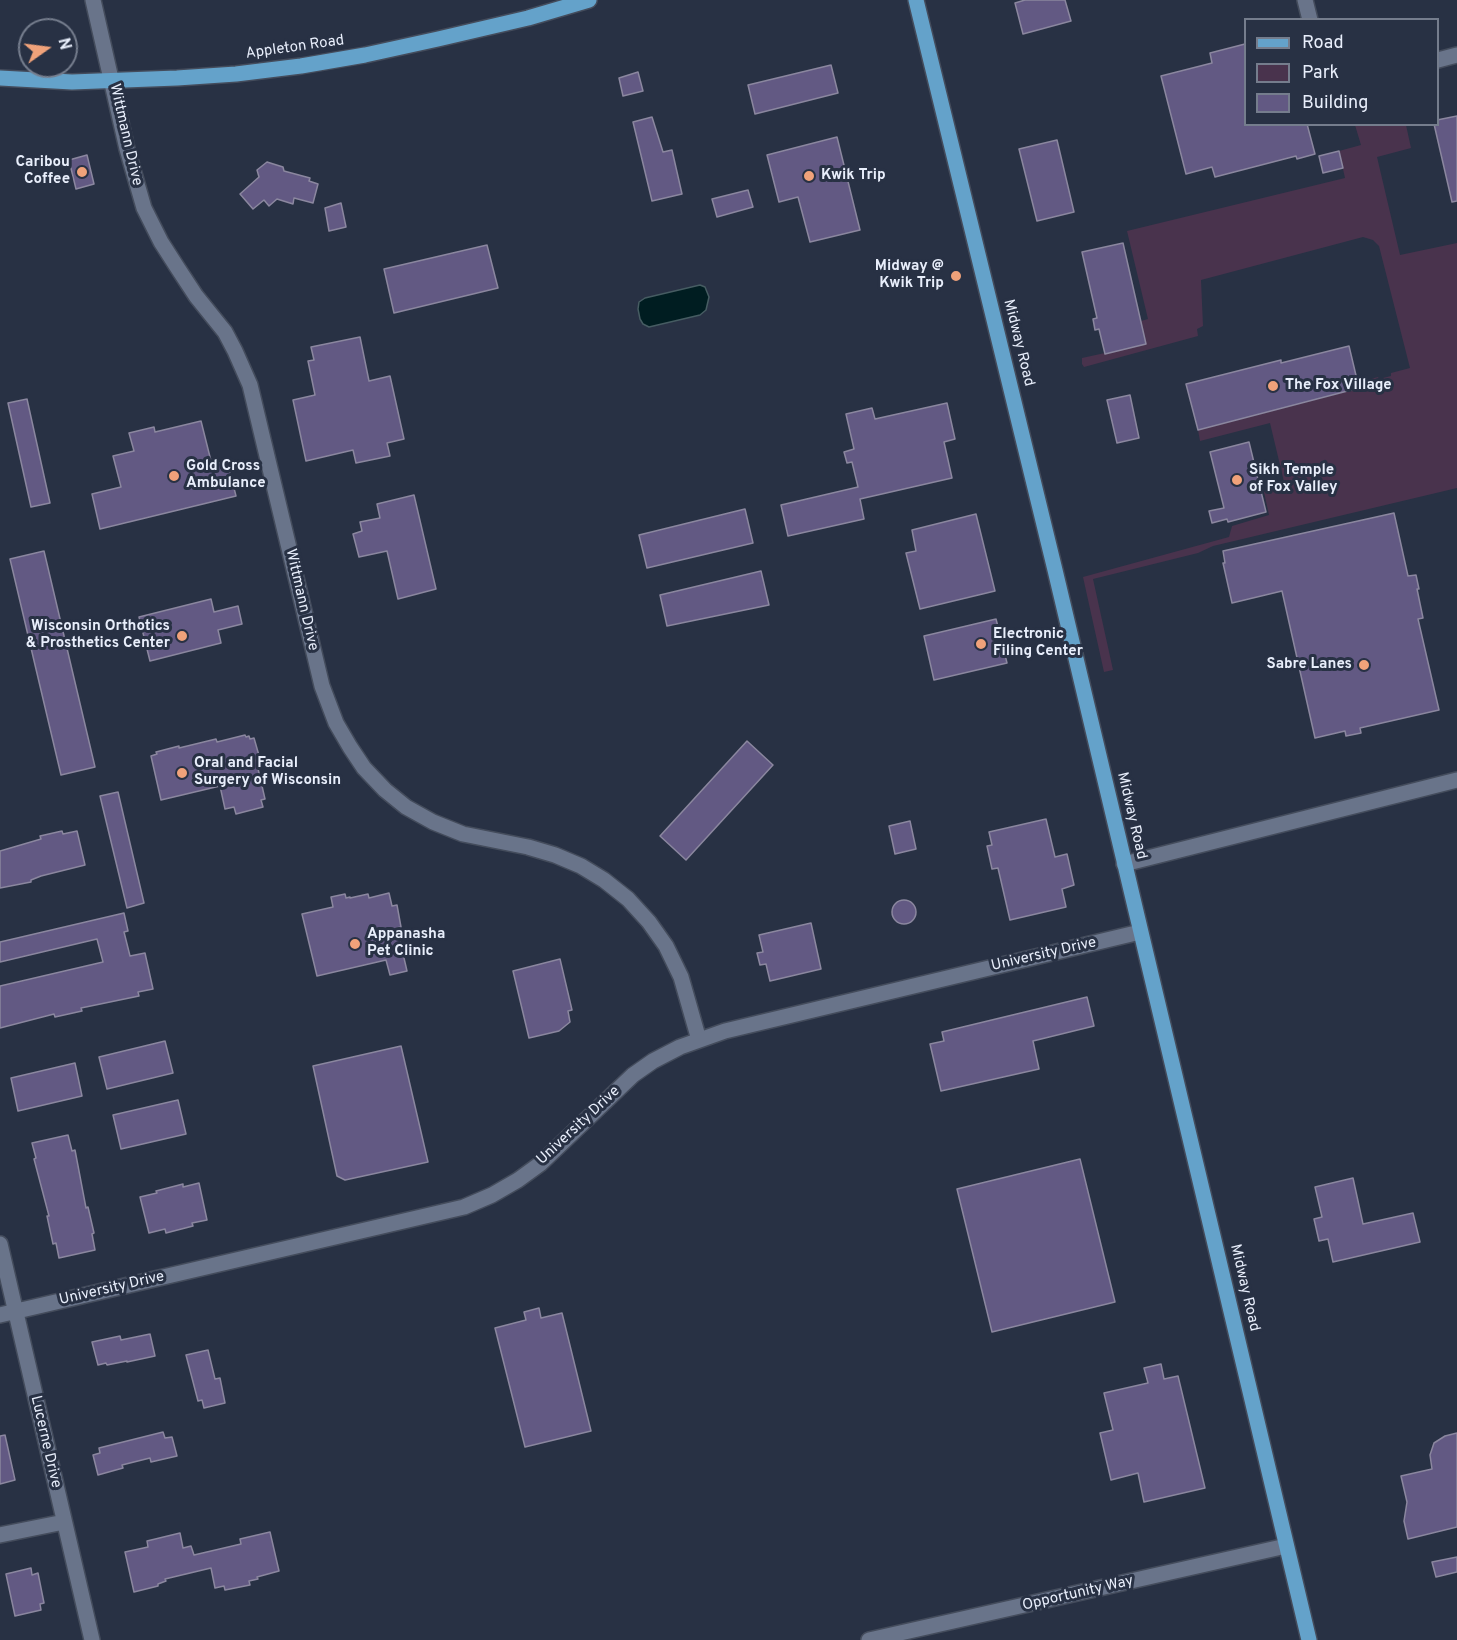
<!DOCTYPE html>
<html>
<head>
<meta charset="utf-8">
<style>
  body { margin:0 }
  #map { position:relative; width:1457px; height:1640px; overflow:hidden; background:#283144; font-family:Overpass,sans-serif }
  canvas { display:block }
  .legend { position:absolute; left:1244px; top:18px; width:195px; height:108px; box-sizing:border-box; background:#283144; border:2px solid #757d8d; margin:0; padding:8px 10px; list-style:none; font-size:18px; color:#e8eefb }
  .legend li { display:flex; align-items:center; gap:12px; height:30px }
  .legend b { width:30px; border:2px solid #757d8d }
  .north { position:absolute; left:18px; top:18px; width:60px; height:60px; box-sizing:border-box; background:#283144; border:2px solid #757d8d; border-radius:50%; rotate:76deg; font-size:16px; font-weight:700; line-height:24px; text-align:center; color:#e8eefb }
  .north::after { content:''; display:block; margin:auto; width:21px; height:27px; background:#f0a27a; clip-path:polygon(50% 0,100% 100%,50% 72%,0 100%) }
</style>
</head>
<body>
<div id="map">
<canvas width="1457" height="1640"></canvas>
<ul class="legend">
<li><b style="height:8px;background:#64a2ca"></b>Road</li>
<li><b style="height:16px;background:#49334d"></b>Park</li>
<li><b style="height:16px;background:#625983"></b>Building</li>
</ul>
<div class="north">N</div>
</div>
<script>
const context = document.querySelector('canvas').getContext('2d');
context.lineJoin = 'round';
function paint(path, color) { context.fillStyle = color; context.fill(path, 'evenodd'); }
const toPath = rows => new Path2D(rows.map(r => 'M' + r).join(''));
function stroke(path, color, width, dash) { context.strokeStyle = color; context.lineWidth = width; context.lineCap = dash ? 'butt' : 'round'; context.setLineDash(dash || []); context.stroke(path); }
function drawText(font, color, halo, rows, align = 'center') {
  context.font = font + ' Overpass,sans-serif'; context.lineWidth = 6; context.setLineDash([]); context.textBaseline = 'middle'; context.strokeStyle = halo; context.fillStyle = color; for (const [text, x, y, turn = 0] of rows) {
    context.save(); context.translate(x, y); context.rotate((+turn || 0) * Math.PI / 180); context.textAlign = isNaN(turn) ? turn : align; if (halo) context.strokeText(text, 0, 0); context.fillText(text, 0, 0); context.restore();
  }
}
const green = toPath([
  [1355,125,1406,125,1411,148,1377,157,1400,255,1457,243,1457,488,1213,546,1198,553,1093,579,1113,670,1104,672,1083,577,1229,537,1232,526,1269,515,1264,492,1285,486,1270,423,1200,441,1198,430,1360,388,1359,382,1378,377,1379,379,1391,376,1391,373,1410,368,1379,246,1373,240,1363,237,1201,280,1203,326,1197,329,1198,336,1084,367,1082,364,1082,358,1146,344,1141,321,1148,319,1127,231,1345,178,1339,151,1361,145]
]);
const water = toPath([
  [700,285,705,287,709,297,706,310,700,315,649,327,643,324,640,319,638,309,639,302,645,298,700,285]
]);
const building = toPath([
  [1025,0,1065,0,1071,21,1023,34,1015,3,1025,0],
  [1245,44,1245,124,1307,124,1315,154,1297,159,1296,156,1215,177,1212,167,1186,174,1161,76,1212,63,1210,53,1245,44],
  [831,65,838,93,755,114,748,85,831,65],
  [638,72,643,91,623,96,619,78,638,72],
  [1457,116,1457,201,1452,202,1434,124,1437,124,1437,120,1457,116],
  [652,117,663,152,672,150,682,194,652,201,633,122,652,117],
  [837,137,860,230,810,242,798,197,779,202,767,155,837,137],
  [1057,140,1074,212,1037,221,1019,149,1057,140],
  [1339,151,1343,168,1323,173,1319,156,1339,151],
  [87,155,94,184,76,189,69,160,87,155],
  [267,162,283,167,284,171,310,178,309,181,318,184,313,203,294,198,293,204,277,199,269,206,264,200,253,209,240,194,259,177,257,170,267,162],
  [748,190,753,207,717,217,712,199,748,190],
  [341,203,346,227,329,231,325,208,341,203],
  [1123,243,1146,344,1105,354,1099,329,1095,330,1093,319,1097,318,1082,252,1123,243],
  [487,245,498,288,394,313,384,269,487,245],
  [360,337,369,381,390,376,404,439,387,443,390,456,356,463,353,450,306,461,293,400,315,395,308,361,314,360,311,347,360,337],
  [1349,346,1359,388,1198,430,1186,384,1281,360,1281,363,1349,346],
  [1130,395,1139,438,1117,443,1107,400,1130,395],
  [27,399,50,503,31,507,8,403,27,399],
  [947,403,955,439,944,442,952,478,860,499,864,519,788,536,781,505,858,487,852,462,847,463,844,452,854,449,846,414,872,408,875,419,947,403],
  [201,421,212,465,227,461,236,496,100,529,92,494,121,487,113,456,134,451,129,433,154,427,155,432,201,421],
  [1249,442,1266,512,1228,522,1227,519,1212,523,1209,511,1224,508,1210,452,1249,442],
  [414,495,436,589,398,599,387,551,359,557,353,534,362,531,360,522,380,518,377,504,414,495],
  [745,509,753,543,647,568,639,535,745,509],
  [1394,513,1408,576,1416,575,1419,589,1417,589,1423,618,1418,619,1439,710,1360,728,1361,733,1346,736,1345,731,1315,738,1282,591,1232,603,1223,563,1225,563,1223,551,1394,513],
  [976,514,995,591,920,609,906,553,916,551,912,530,976,514],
  [44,551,95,767,61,775,10,559,44,551],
  [761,571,769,605,667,626,660,595,761,571],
  [211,599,214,612,238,606,242,624,218,630,221,643,150,661,139,617,211,599],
  [996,619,1007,663,934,680,924,636,996,619],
  [245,735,246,737,249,736,250,739,254,738,260,759,256,760,265,799,261,800,263,807,236,814,234,807,225,809,220,786,161,800,151,756,157,754,156,752,179,746,179,748,216,739,217,742,245,735],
  [747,741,773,765,686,860,660,836,747,741],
  [118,792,144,903,127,908,100,796,118,792],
  [1046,819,1055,857,1067,854,1074,885,1062,889,1066,907,1010,920,998,868,992,869,987,846,992,845,989,832,1046,819],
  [910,821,916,849,895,854,889,826,910,821],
  [62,831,63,834,77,831,85,865,41,876,31,880,31,882,0,888,0,851,41,839,40,836,62,831],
  [389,893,392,906,397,905,401,927,397,928,407,971,390,975,386,960,317,976,302,914,333,907,331,897,345,894,346,898,350,897,350,898,368,894,369,898,389,893],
  '892 912a12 12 0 1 1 24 0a12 12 0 1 1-24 0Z',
  [124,913,128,931,124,932,130,956,145,953,153,989,138,992,139,996,81,1008,82,1011,55,1017,54,1014,0,1028,0,986,103,962,97,939,0,962,0,942,124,913],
  [811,923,821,969,770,981,766,964,760,965,757,953,763,952,759,935,811,923],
  [560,959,572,1010,568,1011,570,1022,559,1031,529,1038,513,971,560,959],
  [1087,997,1094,1026,1033,1041,1039,1069,941,1091,930,1044,944,1041,942,1032,1087,997],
  [165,1041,173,1073,107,1089,99,1057,165,1041],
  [401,1046,428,1162,345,1180,337,1176,313,1066,401,1046],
  [75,1063,82,1096,18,1111,11,1078,75,1063],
  [178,1100,186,1134,121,1149,113,1115,178,1100],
  [68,1135,72,1151,75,1150,86,1208,88,1207,94,1233,92,1234,95,1250,59,1258,56,1243,53,1244,47,1216,49,1216,34,1159,36,1158,32,1143,68,1135],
  [1080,1159,1115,1302,992,1332,957,1189,1080,1159],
  [1353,1178,1363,1224,1413,1213,1420,1242,1333,1262,1328,1239,1319,1241,1314,1219,1322,1217,1315,1187,1353,1178],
  [199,1183,207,1220,192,1223,193,1226,166,1233,165,1229,149,1233,140,1197,157,1193,156,1191,183,1184,183,1187,199,1183],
  [539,1308,541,1318,562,1313,591,1431,525,1447,495,1328,526,1320,524,1312,539,1308],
  [150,1334,155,1356,127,1362,127,1361,107,1365,106,1363,98,1365,92,1342,120,1336,121,1340,150,1334],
  [208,1350,215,1379,220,1378,225,1403,204,1408,202,1400,198,1401,186,1355,208,1350],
  [1161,1364,1164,1379,1178,1376,1205,1488,1144,1502,1138,1473,1111,1480,1100,1433,1113,1430,1104,1393,1148,1383,1144,1368,1161,1364],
  [163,1432,165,1438,172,1437,177,1456,151,1462,150,1458,122,1465,123,1468,98,1475,93,1455,100,1453,99,1448,163,1432],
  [1457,1433,1457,1527,1408,1539,1404,1521,1407,1502,1401,1476,1432,1469,1430,1455,1434,1443,1445,1436,1457,1433],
  [5,1435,15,1480,0,1484,0,1436,5,1435],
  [270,1532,279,1571,257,1577,258,1579,249,1581,250,1585,225,1590,224,1586,215,1588,211,1568,165,1579,166,1581,158,1584,158,1586,134,1592,125,1552,148,1547,147,1541,180,1533,183,1548,191,1546,194,1555,241,1544,240,1539,270,1532],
  [1457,1557,1457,1572,1436,1577,1432,1562,1457,1557],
  [31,1568,32,1575,38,1573,44,1603,40,1604,41,1610,15,1616,6,1574,31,1568]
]);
const minor = toPath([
  [93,0,127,149,144,208,161,242,177,267,196,296,225,332,235,351,250,385,322,686,336,723,350,747,364,768,385,790,406,807,433,822,463,834,528,847,555,855,581,866,604,880,628,899,649,922,666,946,681,977,699,1040],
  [1305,0,1310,20],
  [1438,60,1457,55],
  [1124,864,1457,780],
  [0,1244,92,1640],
  [0,1315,464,1207,492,1195,518,1180,540,1164,633,1075,653,1061,680,1047,725,1031,1140,932],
  [0,1535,64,1522],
  [869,1640,1286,1546]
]);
const major = toPath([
  [916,0,1055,570,1309,1640],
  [0,78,72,82,177,78,236,74,301,66,365,55,438,39,528,18,589,0]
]);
const markers = [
  [82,172,6,"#f0a27a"],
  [809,176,6,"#f0a27a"],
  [956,276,6,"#f0a27a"],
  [1273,386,6,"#f0a27a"],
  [174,476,6,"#f0a27a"],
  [1237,480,6,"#f0a27a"],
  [182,636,6,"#f0a27a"],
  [981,644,6,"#f0a27a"],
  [1364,665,6,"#f0a27a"],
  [182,773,6,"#f0a27a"],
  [355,944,6,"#f0a27a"]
];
const streetNames = [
  ["Appleton Road",295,48,-8],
  ["Wittmann Drive",125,135,77],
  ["Midway Road",1018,343,76],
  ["Wittmann Drive",301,600,77],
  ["Midway Road",1131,816,77],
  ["University Drive",1044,955,-13],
  ["University Drive",579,1126,-43],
  ["Midway Road",1244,1288,77],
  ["University Drive",112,1289,-13],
  ["Lucerne Drive",45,1442,77],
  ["Opportunity Way",1078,1594,-13]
];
const poiNames = [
  ["Caribou",70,163,"right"],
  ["Coffee",70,180,"right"],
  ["Kwik Trip",821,176],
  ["Midway @",944,267,"right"],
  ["Kwik Trip",944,284,"right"],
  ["The Fox Village",1285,386],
  ["Gold Cross",186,467],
  ["Ambulance",186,484],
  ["Sikh Temple",1249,471],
  ["of Fox Valley",1249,488],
  ["Wisconsin Orthotics",170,627,"right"],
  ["& Prosthetics Center",170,644,"right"],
  ["Electronic",993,635],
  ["Filing Center",993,652],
  ["Sabre Lanes",1352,665,"right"],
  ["Oral and Facial",194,764],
  ["Surgery of Wisconsin",194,781],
  ["Appanasha",367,935],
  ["Pet Clinic",367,952]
];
paint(green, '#49334d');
paint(water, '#001d21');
stroke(water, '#465c62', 1.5);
paint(building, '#625983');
stroke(building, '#8b879f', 1.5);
stroke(minor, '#444c5c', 18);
stroke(major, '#444c5c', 18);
stroke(minor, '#69748a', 15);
stroke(major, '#64a2ca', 15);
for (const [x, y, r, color] of markers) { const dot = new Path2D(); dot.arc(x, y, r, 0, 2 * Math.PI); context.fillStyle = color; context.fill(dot); stroke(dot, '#283144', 2); }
drawText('15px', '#e8eefb', '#283144', streetNames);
drawText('bold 15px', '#e8eefb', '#283144', poiNames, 'left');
</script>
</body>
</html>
